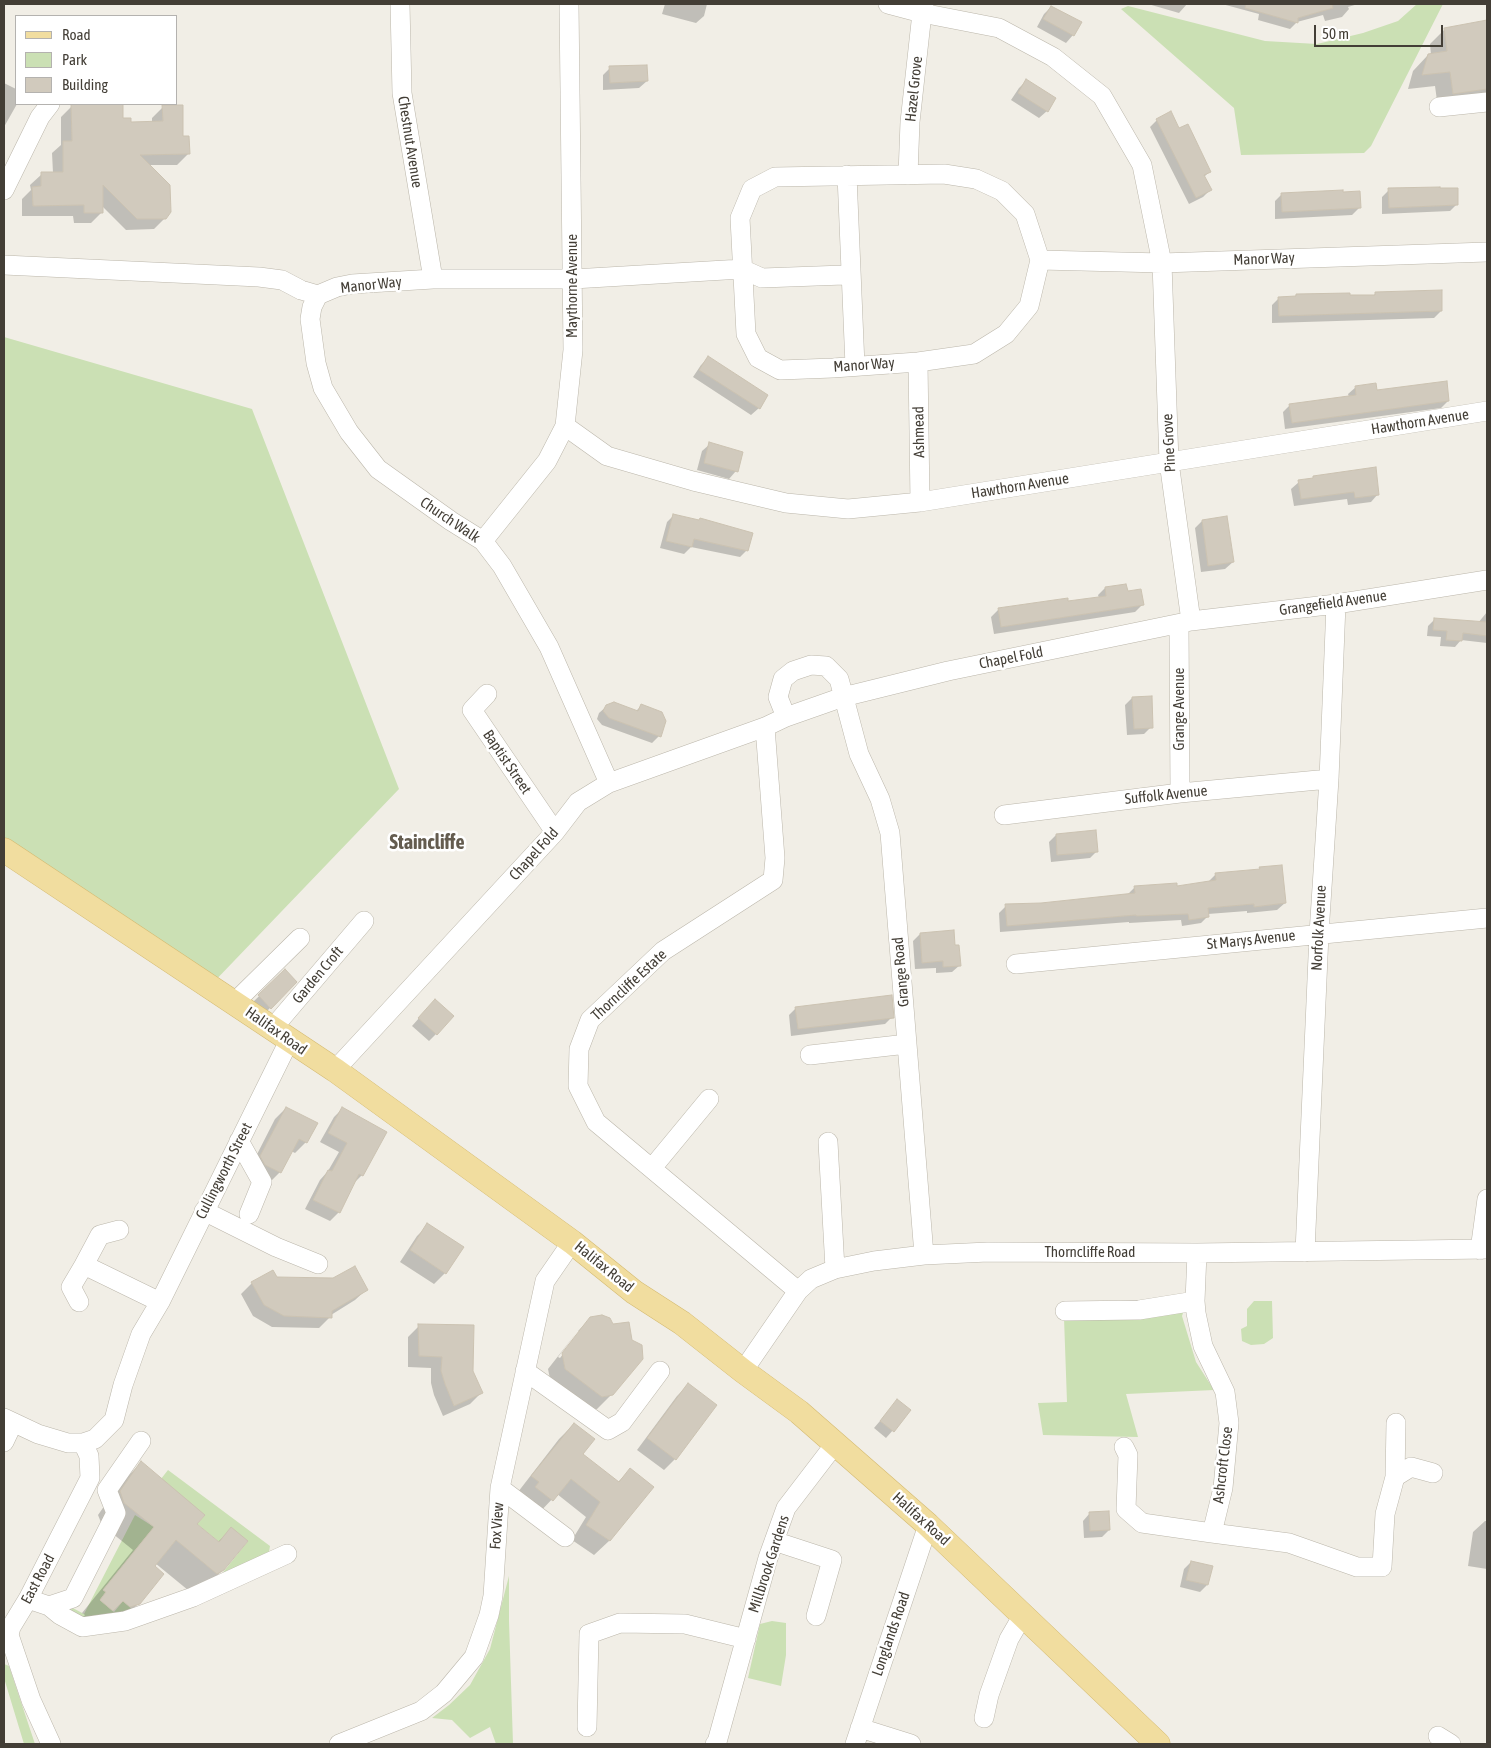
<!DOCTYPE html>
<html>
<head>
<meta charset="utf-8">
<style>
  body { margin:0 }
  #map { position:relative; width:1491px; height:1748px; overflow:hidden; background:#f1eee6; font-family:"Asap Condensed",sans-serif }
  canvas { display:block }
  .frame { position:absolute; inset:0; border:5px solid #433e36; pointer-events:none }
  .legend { position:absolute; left:15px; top:15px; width:162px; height:90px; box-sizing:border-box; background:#fff; border:1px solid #b4b2af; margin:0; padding:6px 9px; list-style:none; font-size:15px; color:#433e36 }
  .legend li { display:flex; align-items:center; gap:10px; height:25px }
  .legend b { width:25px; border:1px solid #b4b2af }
  .scale { position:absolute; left:1314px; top:25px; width:129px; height:22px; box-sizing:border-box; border:2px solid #433e36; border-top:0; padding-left:6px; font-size:15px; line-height:18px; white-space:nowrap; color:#433e36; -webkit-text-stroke:4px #fff; paint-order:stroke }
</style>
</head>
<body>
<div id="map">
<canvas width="1491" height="1748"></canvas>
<div class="frame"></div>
<ul class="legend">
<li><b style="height:6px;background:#f1dd9f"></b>Road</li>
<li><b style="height:14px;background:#cbe0b4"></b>Park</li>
<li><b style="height:14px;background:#d1cabd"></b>Building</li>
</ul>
<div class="scale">50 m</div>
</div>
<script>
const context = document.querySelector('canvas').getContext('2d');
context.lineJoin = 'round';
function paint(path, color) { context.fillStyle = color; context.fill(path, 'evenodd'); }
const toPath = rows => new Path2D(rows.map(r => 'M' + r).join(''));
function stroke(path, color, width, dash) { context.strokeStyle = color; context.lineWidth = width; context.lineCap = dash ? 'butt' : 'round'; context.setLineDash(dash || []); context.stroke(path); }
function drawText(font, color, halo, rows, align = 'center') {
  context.font = font + ' "Asap Condensed",sans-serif'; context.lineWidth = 5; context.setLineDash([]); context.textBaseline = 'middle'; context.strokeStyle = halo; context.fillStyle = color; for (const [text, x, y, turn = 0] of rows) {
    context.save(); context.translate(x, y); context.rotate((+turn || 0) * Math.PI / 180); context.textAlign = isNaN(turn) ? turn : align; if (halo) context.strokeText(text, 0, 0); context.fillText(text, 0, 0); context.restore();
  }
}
const green = toPath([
  [1417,4,1443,4,1371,146,1364,153,1241,155,1234,108,1121,9,1128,6,1265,41,1317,44,1363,33,1398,21],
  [4,337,252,409,399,789,210,986,4,850],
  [1254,1301,1272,1301,1273,1338,1264,1344,1251,1345,1242,1341,1241,1329,1247,1326,1247,1309],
  [1184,1310,1182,1316,1196,1362,1214,1390,1126,1394,1138,1437,1043,1435,1038,1403,1067,1402,1064,1318],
  [168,1470,270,1546,269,1552,255,1564,220,1576,248,1541,219,1542,197,1524,204,1516,157,1484],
  [135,1515,154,1527,103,1590,106,1592,100,1600,114,1612,123,1601,134,1611,86,1621,68,1613,71,1607,84,1614],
  [509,1576,509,1621,513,1744,496,1744,490,1727,470,1738,452,1720,432,1718,449,1705,470,1685,490,1649],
  [772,1621,786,1623,786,1655,781,1686,748,1678,760,1624],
  [4,1664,9,1666,35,1744,24,1744,4,1678]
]);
const shadow = toPath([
  [665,4,707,4,704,16,696,23,662,14],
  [1148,4,1187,4,1179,13],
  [1222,4,1358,4,1348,7,1349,9,1342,17,1325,21,1323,15,1297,22,1290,29,1258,20,1259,14],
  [1051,7,1080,23,1073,35,1066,43,1037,27,1044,14],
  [1487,21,1487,101,1438,108,1435,86,1408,89,1413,71,1428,55,1431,55,1430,44,1445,29],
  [610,68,647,81,639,88,603,90,603,75],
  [1026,81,1055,99,1047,111,1039,118,1011,100,1019,88],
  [4,83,16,89,17,104,4,127],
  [88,104,122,104,122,119,130,123,152,123,152,118,163,107,182,137,188,154,177,165,149,165,165,218,154,229,126,230,102,206,102,212,91,223,74,223,73,216,22,216,22,199,31,190,30,185,42,174,53,173,52,153,61,145,61,117,72,106,86,105],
  [1157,120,1210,171,1204,177,1210,190,1203,197,1189,204,1150,127],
  [1389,190,1457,204,1450,211,1382,214,1382,197],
  [1282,194,1359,208,1352,215,1275,219,1275,201],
  [1376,293,1441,311,1434,318,1272,323,1272,305,1279,298,1294,298,1296,295,1373,296],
  [708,358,759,408,751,415,693,377,701,365],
  [1356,387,1375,391,1448,401,1441,408,1285,429,1283,412,1290,405,1349,397,1348,394],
  [710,444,736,471,729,479,697,470,702,451],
  [1314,477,1378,494,1371,502,1348,505,1347,499,1294,506,1291,489,1299,482,1311,480],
  [674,515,747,550,740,557,691,547,684,554,660,548,667,522],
  [1202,521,1233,562,1225,569,1201,572,1195,528],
  [1105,588,1126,592,1142,605,1135,612,994,634,991,617,998,610,1099,598,1098,595],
  [1487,612,1487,643,1461,640,1455,647,1440,646,1441,637,1427,636,1428,626,1434,620,1478,623],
  [1132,698,1151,727,1144,734,1127,735,1125,705],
  [607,706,636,711,641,706,659,736,652,743,602,725,597,719,599,713],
  [1056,835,1097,851,1090,858,1051,862,1049,842],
  [1260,868,1285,903,1277,910,1247,913,1247,911,1208,914,1208,916,1201,923,1182,926,1181,920,1129,923,1129,922,1000,932,999,913,1006,906,1041,904,1128,894,1135,887,1176,888,1209,881,1216,874,1258,870],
  [920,934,954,946,960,965,952,972,936,973,936,968,915,969,913,941],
  [285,971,296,982,263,1015,252,1003],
  [428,1008,436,1034,429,1041,412,1026],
  [796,1008,892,1017,885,1024,791,1036,789,1015],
  [286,1108,306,1142,295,1153,291,1151,280,1172,269,1183,250,1168,275,1119],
  [343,1108,362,1175,354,1183,339,1212,330,1221,305,1209,320,1180,328,1171,339,1152,320,1142,334,1117],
  [428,1225,445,1273,434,1284,400,1262,417,1236],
  [276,1278,366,1290,355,1300,331,1315,330,1317,319,1328,272,1327,253,1316,241,1294,252,1283],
  [591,1318,612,1394,597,1409,587,1411,551,1384,548,1369,577,1332,558,1357,560,1358,581,1331,578,1331],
  [419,1326,472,1372,481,1393,470,1404,443,1416,434,1395,431,1383,431,1368,408,1367,408,1337],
  [688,1385,675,1459,664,1470,637,1450,677,1396],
  [897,1401,910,1411,886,1438,874,1428],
  [574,1424,581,1454,617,1483,630,1470,652,1487,609,1541,594,1555,572,1540,586,1517,557,1494,537,1515,518,1492,559,1439],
  [141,1463,196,1524,218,1542,231,1529,223,1570,200,1592,194,1595,155,1563,139,1603,116,1626,79,1623,85,1615,82,1613,133,1550,102,1525,98,1515,119,1485],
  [1090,1513,1109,1530,1102,1537,1084,1538,1083,1521],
  [1485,1521,1487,1521,1487,1569,1468,1566,1473,1532],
  [1191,1562,1207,1585,1200,1592,1180,1587,1184,1569]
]);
const building = toPath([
  [1246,4,1332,4,1333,8,1298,18,1298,23,1245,8,1246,4],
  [1051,6,1082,22,1074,36,1043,19,1051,6],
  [1487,20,1487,89,1453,94,1450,72,1422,75,1428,54,1447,51,1444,28,1487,20],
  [647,65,648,81,610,83,609,66,647,65],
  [1026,79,1056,98,1048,112,1018,93,1026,79],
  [71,104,123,104,123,118,131,118,131,122,163,121,162,105,183,105,183,136,189,136,190,154,140,155,170,185,171,212,166,219,137,219,103,185,103,213,84,213,84,205,33,206,32,187,41,186,41,172,63,172,63,141,72,141,71,104],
  [1171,111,1179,128,1188,124,1211,172,1204,175,1212,190,1196,198,1156,119,1171,111],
  [1440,187,1440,188,1458,188,1458,205,1389,208,1388,188,1440,187],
  [1343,190,1343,192,1360,191,1361,208,1282,212,1281,193,1343,190],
  [1442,290,1442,311,1279,316,1278,297,1296,296,1296,294,1350,293,1350,295,1375,295,1375,292,1442,290],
  [708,356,768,395,760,409,699,370,708,356],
  [1447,381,1449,401,1292,423,1289,404,1356,395,1355,386,1376,383,1377,390,1447,381],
  [709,442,743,452,738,472,704,463,709,442],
  [1376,467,1379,495,1355,498,1354,492,1301,499,1298,480,1313,478,1313,476,1376,467],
  [673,514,699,520,700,518,753,533,748,551,694,539,692,547,666,541,673,514],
  [1227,516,1234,562,1208,566,1202,520,1227,516],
  [1126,584,1128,591,1141,589,1144,605,1001,627,998,608,1068,598,1068,601,1106,596,1105,587,1126,584],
  [1434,618,1487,622,1487,636,1463,633,1462,641,1446,640,1447,631,1433,630,1434,618],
  [1152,696,1153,728,1134,729,1132,697,1152,696],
  [614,702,638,711,641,704,662,712,666,721,661,737,609,718,603,711,606,705,614,702],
  [1096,830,1098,852,1057,855,1056,834,1096,830],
  [1282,865,1286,903,1254,907,1254,904,1208,908,1209,917,1189,920,1188,914,1136,916,1136,915,1007,926,1005,904,1041,903,1135,893,1134,886,1177,883,1177,886,1216,880,1215,873,1260,869,1259,867,1282,865],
  [954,930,955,945,959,945,961,966,943,967,943,961,922,963,920,933,954,930],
  [285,969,297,982,271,1009,258,995,285,969],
  [892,995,894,1018,798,1029,795,1007,892,995],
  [435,999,454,1016,437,1035,418,1018,435,999],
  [286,1107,318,1123,307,1143,299,1139,281,1173,265,1165,260,1156,286,1107],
  [342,1107,387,1132,363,1176,359,1174,340,1213,313,1200,328,1170,332,1171,347,1143,328,1133,342,1107],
  [427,1223,464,1247,446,1274,410,1250,427,1223],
  [355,1266,368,1290,332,1311,332,1318,284,1316,264,1305,251,1282,273,1270,277,1277,333,1278,355,1266],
  [602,1315,610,1318,613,1324,629,1322,632,1340,642,1345,643,1359,613,1395,602,1397,565,1369,562,1353,590,1317,602,1315],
  [418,1324,474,1325,473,1371,483,1393,454,1406,445,1384,441,1371,442,1357,419,1356,418,1324],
  [688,1383,717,1405,676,1460,647,1438,688,1383],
  [897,1399,911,1410,894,1432,880,1421,897,1399],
  [574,1423,595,1439,583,1454,619,1482,630,1468,654,1487,610,1541,586,1525,600,1502,571,1479,553,1501,535,1487,539,1482,531,1476,574,1423],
  [141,1461,205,1515,197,1524,219,1542,231,1527,248,1541,224,1570,217,1574,176,1540,155,1566,164,1574,140,1604,130,1607,123,1601,113,1611,100,1600,106,1592,103,1590,154,1527,124,1503,120,1491,141,1461],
  [1109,1511,1110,1530,1090,1531,1089,1512,1109,1511],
  [1191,1561,1213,1566,1208,1585,1186,1580,1191,1561]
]);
const minor = toPath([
  [400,4,402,93,433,279],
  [888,4,922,13,999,28,1053,57,1102,96,1142,165,1162,263,1169,462,1191,621],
  [1439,107,1487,102],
  [944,174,976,179,1002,191,1025,214,1040,260,1029,306,1006,334,974,354,918,362,833,368,780,370,758,358,746,334,740,218,752,189,775,177,944,174],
  [847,175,855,366],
  [908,175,910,122,922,13,924,4],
  [4,190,40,117,50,104],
  [1040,260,1162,263,1487,252],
  [4,265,259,277,282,280,301,290,318,295,337,287,352,284,433,279,573,279,742,269,762,278,844,275],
  [318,295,312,307,310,319,316,363,323,388,349,432,378,469,451,521,483,541,502,566,549,647,609,783],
  [918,362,920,502],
  [565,426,607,456,693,481,786,503,848,509,920,502,1487,411],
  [483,541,547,461,565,426,573,350,569,4],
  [1179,624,1180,793],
  [487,694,472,710,555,832],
  [786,717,778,697,783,679,793,671,811,665,826,666,839,679,859,754,880,799,890,833,924,1255],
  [765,727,775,858,773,880,663,951,590,1020,579,1049,578,1086,596,1122,798,1291],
  [1004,815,1180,793,1329,779],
  [1016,964,1487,918],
  [235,1002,300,938],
  [272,1029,364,921],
  [810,1055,907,1044],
  [335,1070,555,832,578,802,609,783,765,727,786,717,843,697,948,671,1191,621,1336,604,1487,580],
  [239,1141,262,1182,249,1214],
  [828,1142,835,1269],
  [652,1168,709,1099],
  [204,1211,276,1247,318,1264],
  [1480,1250,1487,1199],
  [1305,1252,1319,934,1329,779,1336,604],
  [84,1265,100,1235,119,1230],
  [79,1302,71,1287,84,1265,160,1302],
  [1065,1311,1139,1310,1195,1301],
  [525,1371,608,1430,622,1422,660,1371],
  [743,1371,798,1291,811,1279,835,1269,874,1261,924,1255,988,1252,1197,1253,1487,1249],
  [4,1418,38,1434,68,1443,83,1443,95,1439,114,1420,123,1385,141,1334,160,1302,289,1041],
  [4,1442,13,1423],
  [1124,1447,1128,1455,1126,1509,1142,1523,1212,1533,1223,1488,1229,1423,1225,1392,1203,1346,1196,1313,1195,1301,1197,1253],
  [1395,1477,1396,1423],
  [500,1488,565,1537],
  [1212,1533,1289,1543,1357,1567,1382,1567,1385,1514,1395,1477,1411,1467,1433,1473],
  [774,1541,832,1560,816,1616],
  [28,1599,49,1606,60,1615,82,1627,125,1621,193,1597,287,1554],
  [49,1606,73,1598,116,1513,107,1490,141,1441],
  [984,1718,989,1695,1009,1639,1023,1615],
  [587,1727,589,1634,620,1623,685,1624,746,1639],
  [860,1728,911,1744],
  [1438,1736,1451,1744],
  [51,1744,31,1700,9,1635,11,1627,28,1599,90,1478,89,1456,83,1443],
  [339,1744,421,1711,444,1693,474,1657,489,1615,493,1596,500,1488,545,1281,572,1242],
  [715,1744,717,1742,768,1558,786,1508,835,1444],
  [855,1744,928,1525]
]);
const major = toPath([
  [4,850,335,1070,572,1242,634,1292,682,1323,743,1371,799,1412,928,1525,1158,1744]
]);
const streetNames = [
  ["Hazel Grove",914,89,-84],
  ["Chestnut Avenue",410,142,81],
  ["Manor Way",1264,259,-2],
  ["Manor Way",371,285,-6],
  ["Maythorne Avenue",572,286,-90],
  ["Manor Way",864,365,-4],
  ["Hawthorn Avenue",1420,422,-9],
  ["Ashmead",919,432,-91],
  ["Pine Grove",1169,443,-93],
  ["Hawthorn Avenue",1020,486,-9],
  ["Church Walk",450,520,34],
  ["Grangefield Avenue",1333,603,-8],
  ["Chapel Fold",1011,658,-11],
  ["Grange Avenue",1179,709,-90],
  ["Baptist Street",507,762,56],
  ["Suffolk Avenue",1166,795,-6],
  ["Chapel Fold",534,854,-48],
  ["Norfolk Avenue",1319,928,-87],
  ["St Marys Avenue",1251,940,-6],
  ["Grange Road",901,972,-95],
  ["Garden Croft",318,975,-50],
  ["Thorncliffe Estate",629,985,-43],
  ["Halifax Road",276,1031,35],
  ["Cullingworth Street",224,1171,-63],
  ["Thorncliffe Road",1090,1252],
  ["Halifax Road",604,1267,39],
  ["Ashcroft Close",1223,1465,-83],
  ["Halifax Road",921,1519,42],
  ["Fox View",497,1526,-86],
  ["Millbrook Gardens",769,1564,-72],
  ["East Road",38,1579,-62],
  ["Longlands Road",891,1634,-71]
];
const districtNames = [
  ["Staincliffe",427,843]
];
paint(green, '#cbe0b4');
paint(shadow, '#0003');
paint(building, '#d1cabd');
stroke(building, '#cbc2b1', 1);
stroke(minor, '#bbb6aa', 20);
stroke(major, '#d4ba71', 25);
stroke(minor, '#fff', 19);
stroke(major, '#f1dd9f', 24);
drawText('15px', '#433e36', '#fff', streetNames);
drawText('bold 20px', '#645c4f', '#fff', districtNames);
</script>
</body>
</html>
